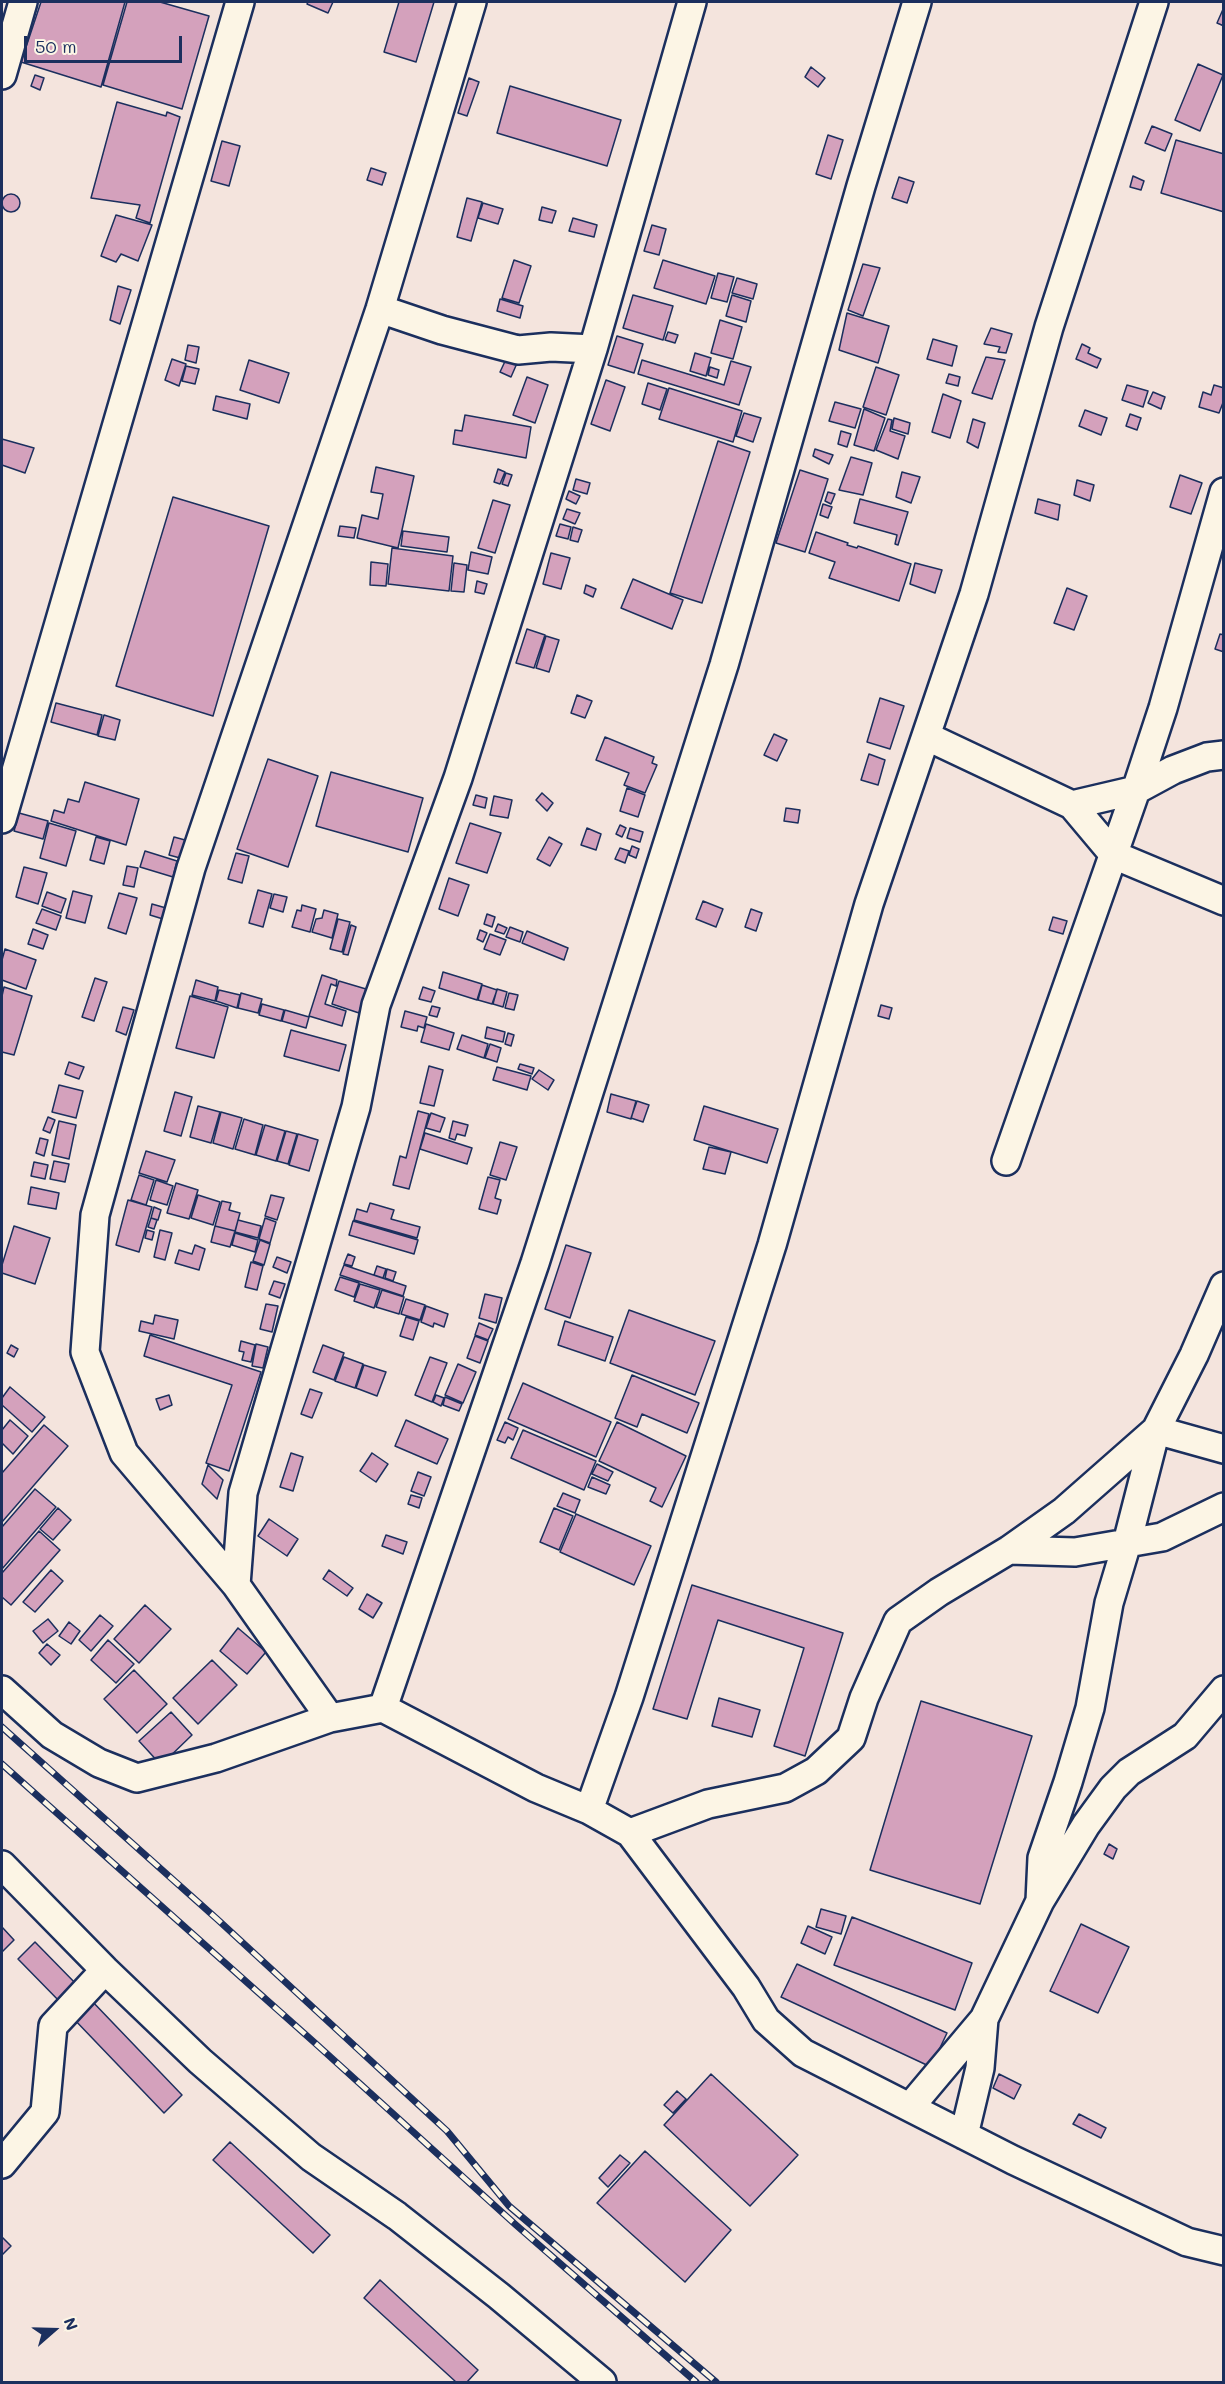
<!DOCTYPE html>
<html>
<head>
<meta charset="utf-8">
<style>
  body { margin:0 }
  #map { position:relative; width:1225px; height:2384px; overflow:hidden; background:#f4e4dd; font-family:Mali,sans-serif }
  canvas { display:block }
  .frame { position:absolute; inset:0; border:3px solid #1b2f5e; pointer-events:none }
  .north { position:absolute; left:24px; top:2300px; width:60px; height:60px; -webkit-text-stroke:4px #fcf5e5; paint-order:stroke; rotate:70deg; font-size:16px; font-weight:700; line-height:24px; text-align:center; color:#1b2f5e }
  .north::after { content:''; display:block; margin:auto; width:21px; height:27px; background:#1b2f5e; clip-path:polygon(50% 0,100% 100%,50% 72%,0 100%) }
  .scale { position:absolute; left:24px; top:36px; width:158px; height:27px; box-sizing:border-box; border:3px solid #1b2f5e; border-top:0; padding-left:8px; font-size:18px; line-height:21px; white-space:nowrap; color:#1b2f5e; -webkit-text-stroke:4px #fcf5e5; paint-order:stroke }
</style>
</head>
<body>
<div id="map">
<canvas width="1225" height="2384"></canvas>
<div class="frame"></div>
<div class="north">N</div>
<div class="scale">50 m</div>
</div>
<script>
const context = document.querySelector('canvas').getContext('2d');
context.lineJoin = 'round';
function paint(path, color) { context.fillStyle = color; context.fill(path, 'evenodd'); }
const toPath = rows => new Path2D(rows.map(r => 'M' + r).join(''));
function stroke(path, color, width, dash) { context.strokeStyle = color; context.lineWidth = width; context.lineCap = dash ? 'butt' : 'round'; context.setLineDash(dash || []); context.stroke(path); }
const building = toPath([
  [41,2,125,2,101,87,21,62,41,2],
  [127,2,160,2,209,16,182,109,103,85,127,2],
  [308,2,333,2,328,13,307,4,308,2],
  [399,2,434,2,416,62,384,52,399,2],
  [1224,7,1224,26,1217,23,1224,7],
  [1198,64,1223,75,1200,131,1175,120,1198,64],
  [811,67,825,78,818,87,805,77,811,67],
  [35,75,44,78,40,90,31,86,35,75],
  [469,78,479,82,467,116,458,113,469,78],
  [510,86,621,120,607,166,497,133,510,86],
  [117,102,166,116,167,112,180,117,150,223,136,218,140,205,91,198,117,102],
  [1152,126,1172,134,1165,151,1145,143,1152,126],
  [828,135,843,140,831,179,816,174,828,135],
  [1176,140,1224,154,1224,212,1161,193,1176,140],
  [222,141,240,146,229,186,211,181,222,141],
  [371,168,386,173,382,185,367,180,371,168],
  [1133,176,1144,181,1141,190,1130,187,1133,176],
  [899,177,914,182,907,203,892,198,899,177],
  '2 203a9 9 0 1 1 18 0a9 9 0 1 1-18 0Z',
  [467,198,482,202,471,241,457,237,467,198],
  [483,203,503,209,498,224,478,218,483,203],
  [542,207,556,211,552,223,539,220,542,207],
  [116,215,152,225,138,261,121,254,116,262,101,256,116,215],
  [573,218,597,225,594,237,569,231,573,218],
  [652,225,666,229,659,255,644,251,652,225],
  [514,260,531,266,519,303,502,298,514,260],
  [663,260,715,276,706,304,654,288,663,260],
  [863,264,880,268,863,316,848,310,863,264],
  [718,273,734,277,727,302,711,298,718,273],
  [737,278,757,284,753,299,732,293,737,278],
  [118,286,131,290,120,324,110,320,118,286],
  [633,295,673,306,663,340,623,328,633,295],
  [732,295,751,301,746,322,726,316,732,295],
  [500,299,523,306,520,318,497,311,500,299],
  [847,313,889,326,878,363,839,350,847,313],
  [720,320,742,327,733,359,711,353,720,320],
  [991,328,1012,334,1006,353,998,352,1000,347,984,344,991,328],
  [668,332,678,335,675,343,665,340,668,332],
  [617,336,643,344,634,373,608,365,617,336],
  [933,339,957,346,952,366,927,359,933,339],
  [1082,344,1090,348,1088,353,1101,359,1097,368,1076,359,1082,344],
  [188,345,199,347,196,363,185,360,188,345],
  [695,353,711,358,706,376,690,371,695,353],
  [508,355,518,361,511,377,500,372,508,355],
  [986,357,1005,360,992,399,972,393,986,357],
  [172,359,186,364,179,386,165,380,172,359],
  [249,360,289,373,279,403,240,390,249,360],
  [642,360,724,385,731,361,751,367,739,405,638,374,642,360],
  [186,366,199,369,195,384,182,381,186,366],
  [710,367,719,370,717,378,708,375,710,367],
  [876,367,899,375,886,415,863,407,876,367],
  [949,374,960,377,958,386,946,383,949,374],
  [527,377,548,385,535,423,513,415,527,377],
  [606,380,625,387,610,431,591,424,606,380],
  [648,383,667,389,660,410,642,404,648,383],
  [1127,385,1148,391,1143,407,1122,400,1127,385],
  [1214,385,1224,388,1224,400,1219,413,1199,407,1203,392,1211,395,1214,385],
  [669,388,742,411,733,442,659,419,669,388],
  [1153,392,1165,397,1161,409,1148,403,1153,392],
  [943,394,961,401,950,438,932,432,943,394],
  [216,396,250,404,247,419,213,410,216,396],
  [835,402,861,409,855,428,829,421,835,402],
  [864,409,885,418,874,451,854,445,864,409],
  [1085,410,1107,418,1101,435,1079,426,1085,410],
  [744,413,761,418,753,442,736,436,744,413],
  [1130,414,1141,418,1137,430,1126,426,1130,414],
  [465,415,531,427,526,458,453,444,455,430,462,431,465,415],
  [894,418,910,423,908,434,892,429,894,418],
  [888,419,892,420,890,431,905,436,898,459,876,450,888,419],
  [973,419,985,423,978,448,967,442,973,419],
  [841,431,851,434,847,447,838,444,841,431],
  [2,439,34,448,25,473,2,465,2,439],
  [718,441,750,452,702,603,670,593,718,441],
  [815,449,833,455,829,464,813,456,815,449],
  [851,457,872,463,863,495,839,490,851,457],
  [376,467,414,476,398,548,357,538,362,515,378,519,383,494,371,492,376,467],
  [498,469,505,472,500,484,494,482,498,469],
  [800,470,828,479,805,552,776,543,800,470],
  [902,472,920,477,911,503,896,497,902,472],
  [506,473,512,475,508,486,502,484,506,473],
  [1180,475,1202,483,1191,514,1170,507,1180,475],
  [576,479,590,483,587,494,573,490,576,479],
  [1077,480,1094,485,1090,501,1074,495,1077,480],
  [569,491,580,496,576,504,566,499,569,491],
  [828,492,835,494,831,504,825,501,828,492],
  [173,497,269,526,213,716,116,686,173,497],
  [860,499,908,512,898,545,895,544,897,535,854,523,860,499],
  [1038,499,1060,505,1058,520,1035,513,1038,499],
  [493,500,510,505,495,553,478,548,493,500],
  [823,504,832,507,828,518,820,515,823,504],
  [567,509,580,513,575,524,563,519,567,509],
  [560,524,571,527,568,539,556,536,560,524],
  [340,526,356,528,354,538,338,536,340,526],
  [573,527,582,530,578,542,570,540,573,527],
  [403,531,449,537,447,552,401,546,403,531],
  [816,532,848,543,847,545,857,548,858,546,911,564,899,601,829,578,835,562,809,553,816,532],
  [392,548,453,556,449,591,388,584,392,548],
  [471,552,492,557,488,574,468,570,471,552],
  [551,553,570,558,561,589,543,584,551,553],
  [371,562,388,564,386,586,370,585,371,562],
  [454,563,467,565,464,592,451,591,454,563],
  [915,563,942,570,935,593,910,584,915,563],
  [633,579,683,600,672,629,621,608,633,579],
  [477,581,487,584,484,594,475,592,477,581],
  [586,585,596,589,593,597,584,593,586,585],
  [1067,588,1087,596,1074,630,1054,623,1067,588],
  [527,629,545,635,534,668,516,663,527,629],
  [1220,634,1224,635,1224,652,1215,649,1220,634],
  [546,636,559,640,549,672,536,668,546,636],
  [577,695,592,701,585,718,571,713,577,695],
  [880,698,904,706,890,749,867,742,880,698],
  [56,703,102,715,97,735,51,722,56,703],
  [104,715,120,720,115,740,98,736,104,715],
  [774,734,787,740,777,761,764,755,774,734],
  [605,737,654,757,652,763,657,765,645,793,624,785,629,773,596,760,605,737],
  [869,754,885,760,878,785,861,780,869,754],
  [268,759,318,776,288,867,237,849,268,759],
  [331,772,423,798,408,852,316,826,331,772],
  [85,782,139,799,126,845,51,821,54,810,64,813,68,799,79,802,85,782],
  [627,788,645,795,638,817,620,811,627,788],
  [542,793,553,803,547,811,536,800,542,793],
  [476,795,487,798,485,808,473,805,476,795],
  [494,796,512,800,508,818,490,815,494,796],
  [786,808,800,810,798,823,784,821,786,808],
  [19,813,48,821,43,839,14,831,19,813],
  [49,823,76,831,66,866,40,858,49,823],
  [470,823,501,833,487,873,456,863,470,823],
  [620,825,626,828,622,837,616,834,620,825],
  [587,828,601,834,596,850,581,845,587,828],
  [630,828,643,832,640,842,627,838,630,828],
  [96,837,110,841,104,864,90,860,96,837],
  [174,837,185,840,180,858,169,855,174,837],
  [549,837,562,844,550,866,537,859,549,837],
  [632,846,639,849,636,858,629,855,632,846],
  [620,848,629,851,625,863,615,859,620,848],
  [145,851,177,861,173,877,140,867,145,851],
  [236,853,249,856,242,883,228,879,236,853],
  [127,866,138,868,134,887,123,885,127,866],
  [24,867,47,873,38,904,16,897,24,867],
  [449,878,469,885,458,916,439,909,449,878],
  [258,890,272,894,263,927,249,923,258,890],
  [73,891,92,896,85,923,66,918,73,891],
  [47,892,66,899,61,913,42,906,47,892],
  [119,893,137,898,126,934,108,928,119,893],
  [274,894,287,897,283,912,270,908,274,894],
  [703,901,723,909,716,927,696,919,703,901],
  [152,904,166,908,163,919,150,915,152,904],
  [302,905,316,909,310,932,292,927,297,910,301,911,302,905],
  [42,909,61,916,56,930,36,923,42,909],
  [751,909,762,913,756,931,745,927,751,909],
  [324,910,338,914,332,938,312,932,316,919,322,918,324,910],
  [487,914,495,917,492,927,484,924,487,914],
  [1053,917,1067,921,1063,934,1049,930,1053,917],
  [338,919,350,922,342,952,330,949,338,919],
  [498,924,507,928,504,934,495,931,498,924],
  [351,925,356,927,348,955,343,954,351,925],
  [510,927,523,932,520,942,506,937,510,927],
  [33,929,48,935,43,949,28,944,33,929],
  [480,930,487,933,483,942,477,939,480,930],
  [527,931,568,948,564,960,522,943,527,931],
  [490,934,506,940,500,955,484,949,490,934],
  [5,949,36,960,26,989,2,980,2,960,5,949],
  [443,972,482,984,477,1000,439,988,443,972],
  [322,975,337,980,336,986,331,984,325,1004,346,1011,342,1026,309,1016,322,975],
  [95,978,107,982,94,1021,82,1017,95,978],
  [196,980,218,987,215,1001,192,995,196,980],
  [339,981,366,989,359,1013,332,1004,339,981],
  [482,985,497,990,492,1004,478,1000,482,985],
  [4,987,32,996,14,1055,2,1052,2,996,4,987],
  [423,987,435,991,431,1002,419,999,423,987],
  [497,989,507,992,503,1007,493,1004,497,989],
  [219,990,240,995,237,1008,216,1001,219,990],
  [241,993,262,999,258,1013,238,1008,241,993],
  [509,993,518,995,514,1010,505,1008,509,993],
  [190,996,228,1007,214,1058,176,1048,190,996],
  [262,1004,284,1010,281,1021,259,1015,262,1004],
  [881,1005,892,1008,889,1019,878,1016,881,1005],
  [432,1006,440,1008,437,1017,429,1015,432,1006],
  [123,1007,134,1010,126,1035,116,1031,123,1007],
  [285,1010,309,1017,306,1028,282,1021,285,1010],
  [405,1011,427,1017,424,1028,418,1026,417,1031,401,1027,405,1011],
  [426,1024,454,1033,449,1050,421,1042,426,1024],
  [487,1027,505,1032,503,1042,485,1038,487,1027],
  [291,1030,346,1045,339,1071,284,1056,291,1030],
  [508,1033,514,1035,511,1046,505,1044,508,1033],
  [462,1035,488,1044,484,1058,457,1049,462,1035],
  [490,1044,501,1048,497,1062,485,1058,490,1044],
  [69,1062,84,1067,79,1079,65,1074,69,1062],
  [520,1064,534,1068,532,1074,518,1069,520,1064],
  [429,1066,443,1070,434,1106,420,1103,429,1066],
  [497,1067,531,1076,527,1090,493,1080,497,1067],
  [539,1070,554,1080,548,1090,532,1079,539,1070],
  [59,1085,83,1091,76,1118,52,1112,59,1085],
  [175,1092,192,1097,181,1136,164,1131,175,1092],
  [611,1094,636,1101,631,1119,607,1112,611,1094],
  [637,1101,649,1105,643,1122,631,1118,637,1101],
  [198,1106,220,1112,211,1143,190,1137,198,1106],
  [704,1106,778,1129,767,1163,694,1140,704,1106],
  [418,1111,429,1114,409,1189,393,1185,400,1156,406,1158,418,1111],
  [221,1112,242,1118,233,1149,213,1143,221,1112],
  [431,1113,445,1118,440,1132,426,1128,431,1113],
  [48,1117,55,1120,50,1133,43,1130,48,1117],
  [244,1119,263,1125,255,1155,235,1149,244,1119],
  [59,1121,76,1125,69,1159,52,1155,59,1121],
  [453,1121,468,1125,465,1136,457,1134,455,1140,449,1138,453,1121],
  [265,1125,285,1131,276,1161,256,1155,265,1125],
  [286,1131,297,1134,288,1164,277,1161,286,1131],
  [425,1133,472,1148,467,1164,420,1149,425,1133],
  [298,1134,318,1140,309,1171,289,1165,298,1134],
  [40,1138,48,1140,44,1156,36,1153,40,1138],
  [500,1142,517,1147,506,1180,490,1175,500,1142],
  [709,1147,731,1152,725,1174,703,1169,709,1147],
  [146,1151,175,1160,167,1182,139,1173,146,1151],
  [54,1161,69,1164,65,1182,50,1179,54,1161],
  [34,1162,48,1165,45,1179,31,1176,34,1162],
  [139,1175,154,1180,146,1205,131,1200,139,1175],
  [488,1177,500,1180,495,1198,501,1200,497,1214,479,1209,488,1177],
  [156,1180,173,1186,167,1205,150,1200,156,1180],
  [176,1183,198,1190,189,1219,167,1213,176,1183],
  [31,1187,59,1193,56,1209,28,1204,31,1187],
  [198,1195,220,1202,213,1225,191,1218,198,1195],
  [271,1195,284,1198,277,1220,265,1216,271,1195],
  [128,1200,152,1207,139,1252,116,1245,128,1200],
  [222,1201,231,1203,229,1210,240,1213,235,1231,215,1226,222,1201],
  [370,1203,394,1210,391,1219,420,1227,417,1238,354,1220,357,1209,367,1212,370,1203],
  [154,1207,161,1210,158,1220,151,1218,154,1207],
  [151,1218,157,1220,154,1229,148,1227,151,1218],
  [265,1218,276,1222,270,1243,259,1239,265,1218],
  [238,1220,261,1226,258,1238,235,1232,238,1220],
  [353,1221,418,1240,414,1254,349,1235,353,1221],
  [14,1226,50,1238,35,1284,2,1273,2,1265,14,1226],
  [215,1226,235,1231,230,1247,211,1242,215,1226],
  [147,1230,154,1232,152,1240,145,1238,147,1230],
  [160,1230,172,1233,165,1260,154,1257,160,1230],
  [235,1233,258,1240,255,1252,232,1245,235,1233],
  [260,1240,270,1244,264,1265,253,1261,260,1240],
  [195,1245,205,1249,199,1270,175,1263,179,1250,192,1254,195,1245],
  [566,1245,591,1253,570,1318,545,1309,566,1245],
  [348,1254,355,1257,352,1266,344,1264,348,1254],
  [277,1257,291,1262,287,1273,273,1267,277,1257],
  [251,1262,263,1266,257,1290,245,1287,251,1262],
  [344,1265,406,1286,403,1296,340,1275,344,1265],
  [377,1266,386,1269,383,1278,374,1275,377,1266],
  [387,1269,396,1272,393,1281,385,1278,387,1269],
  [340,1277,359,1283,354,1297,335,1290,340,1277],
  [274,1281,285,1284,280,1298,269,1294,274,1281],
  [360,1284,380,1290,374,1308,354,1301,360,1284],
  [382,1290,404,1297,399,1314,376,1307,382,1290],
  [485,1294,502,1298,496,1323,479,1318,485,1294],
  [406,1299,425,1305,420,1320,401,1314,406,1299],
  [266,1304,278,1306,272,1332,260,1329,266,1304],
  [426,1306,448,1314,444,1327,434,1323,433,1327,421,1322,426,1306],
  [629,1310,715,1341,695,1395,610,1363,629,1310],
  [155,1315,178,1320,174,1339,139,1331,141,1321,153,1324,155,1315],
  [406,1317,419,1321,413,1340,400,1336,406,1317],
  [565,1321,613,1337,605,1361,558,1345,565,1321],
  [479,1323,493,1329,488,1340,475,1335,479,1323],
  [150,1335,261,1372,229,1471,206,1463,232,1385,144,1356,150,1335],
  [475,1336,488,1341,480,1363,467,1358,475,1336],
  [241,1341,255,1345,251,1362,242,1360,244,1352,239,1351,241,1341],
  [256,1344,268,1347,263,1368,252,1366,256,1344],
  [11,1345,18,1349,14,1357,7,1353,11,1345],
  [323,1345,344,1353,334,1380,313,1372,323,1345],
  [344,1357,363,1364,355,1388,335,1381,344,1357],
  [430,1357,447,1363,432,1402,415,1395,430,1357],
  [458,1364,476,1372,463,1403,445,1395,458,1364],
  [364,1365,386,1372,377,1396,356,1388,364,1365],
  [632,1375,699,1403,687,1433,642,1414,637,1427,615,1418,632,1375],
  [523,1383,611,1422,596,1457,508,1419,523,1383],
  [10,1387,45,1417,32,1432,2,1405,2,1398,10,1387],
  [310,1389,322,1393,312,1418,301,1414,310,1389],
  [169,1395,172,1405,160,1410,156,1399,169,1395],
  [436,1395,444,1398,441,1406,433,1402,436,1395],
  [445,1397,462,1404,459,1411,443,1405,445,1397],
  [10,1420,28,1436,13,1454,2,1443,2,1430,10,1420],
  [406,1420,448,1439,437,1464,395,1446,406,1420],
  [505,1422,518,1428,513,1440,508,1437,505,1443,497,1440,505,1422],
  [617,1422,686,1456,662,1507,650,1501,656,1488,599,1461,617,1422],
  [44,1425,68,1446,2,1522,2,1473,44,1425],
  [523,1430,596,1461,584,1490,511,1458,523,1430],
  [291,1453,303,1457,293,1491,280,1487,291,1453],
  [372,1453,388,1464,376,1482,360,1471,372,1453],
  [597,1464,613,1472,608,1481,592,1474,597,1464],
  [208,1465,223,1480,217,1499,202,1484,208,1465],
  [418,1472,431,1477,424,1496,411,1491,418,1472],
  [592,1477,610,1485,606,1494,588,1487,592,1477],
  [35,1489,56,1507,2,1569,2,1527,35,1489],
  [563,1493,580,1500,575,1513,557,1506,563,1493],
  [411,1495,422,1498,419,1508,408,1504,411,1495],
  [58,1508,71,1520,53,1540,40,1529,58,1508],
  [554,1508,573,1516,559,1550,540,1542,554,1508],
  [576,1514,651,1546,634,1585,560,1552,576,1514],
  [269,1519,298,1539,287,1556,258,1536,269,1519],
  [39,1531,60,1550,11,1605,2,1597,2,1573,39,1531],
  [386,1535,407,1542,403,1554,382,1546,386,1535],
  [51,1570,63,1581,35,1612,23,1602,51,1570],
  [329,1570,353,1588,347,1596,323,1579,329,1570],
  [692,1585,843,1633,805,1756,774,1746,804,1648,718,1620,687,1719,653,1709,692,1585],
  [367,1594,382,1603,373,1618,359,1609,367,1594],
  [145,1605,171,1629,139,1663,114,1639,145,1605],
  [100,1615,113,1626,91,1651,79,1640,100,1615],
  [48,1619,58,1631,43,1643,33,1631,48,1619],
  [69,1622,80,1631,71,1644,59,1636,69,1622],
  [238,1628,266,1652,247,1674,220,1651,238,1628],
  [108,1640,134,1664,116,1683,91,1660,108,1640],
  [47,1644,60,1655,51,1665,39,1653,47,1644],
  [212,1660,237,1685,198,1724,173,1698,212,1660],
  [134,1670,167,1704,137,1733,104,1699,134,1670],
  [719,1698,760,1710,752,1737,712,1726,719,1698],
  [921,1701,1032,1736,980,1904,870,1870,921,1701],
  [171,1712,192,1735,161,1765,139,1741,171,1712],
  [1109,1844,1117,1849,1113,1859,1104,1854,1109,1844],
  [821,1909,846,1916,841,1934,816,1927,821,1909],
  [852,1917,972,1963,955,2010,834,1965,852,1917],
  [1081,1924,1129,1947,1098,2013,1050,1991,1081,1924],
  [808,1926,832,1937,825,1954,801,1943,808,1926],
  [2,1927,14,1940,2,1952,2,1927],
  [35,1942,81,1989,64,2006,18,1959,35,1942],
  [797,1964,947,2033,931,2067,781,1997,797,1964],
  [90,1999,182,2095,164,2113,72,2017,90,1999],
  [711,2074,798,2155,750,2206,664,2125,711,2074],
  [999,2074,1021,2085,1014,2099,993,2088,999,2074],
  [677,2091,686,2099,673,2113,664,2105,677,2091],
  [1079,2114,1106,2128,1101,2138,1073,2124,1079,2114],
  [230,2142,330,2235,313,2253,213,2160,230,2142],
  [645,2151,731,2230,685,2282,597,2203,645,2151],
  [620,2155,630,2163,608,2187,599,2178,620,2155],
  [2,2237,11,2246,2,2255,2,2237],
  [380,2280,478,2370,467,2382,456,2382,364,2298,380,2280]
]);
const minor = toPath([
  [2,75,23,2],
  [380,309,442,330,518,350,551,347,593,349],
  [926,736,1072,805,1136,790,1173,770,1207,757,1224,755],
  [1072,805,1114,855,1224,901],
  [2,819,240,2],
  [1006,1161,1136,790,1163,708,1224,492],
  [1156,1430,1224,1449],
  [1009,1550,1075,1552,1162,1537,1224,1507],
  [236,1585,243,1493,356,1107,376,1005,458,778,593,349,692,2],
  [2,1690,52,1735,99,1763,137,1778,216,1758,330,1718,383,1708,536,1788,589,1810,630,1833,746,1987,766,2020,803,2053,1013,2160,1187,2242,1224,2251],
  [383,1708,535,1263,724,665,861,186,917,2],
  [330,1718,236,1585,124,1453,85,1352,95,1215,191,868,380,309,472,2],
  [589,1810,629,1697,772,1245,869,904,974,594,1049,327,1154,2],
  [630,1833,708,1804,785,1788,816,1771,851,1738,864,1698,898,1621,939,1592,1009,1550,1064,1511,1156,1430],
  [2,1865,105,1970,200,2061,311,2157,397,2216,499,2296,602,2382],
  [1040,1901,1042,1858,1068,1782,1090,1708,1109,1603,1127,1543,1156,1430,1194,1355,1224,1286],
  [910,2107,984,2019,1040,1901,1086,1825,1113,1788,1129,1772,1185,1736,1224,1690],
  [964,2135,980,2068,984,2019],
  [2,2164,45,2112,53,2026,105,1970]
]);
const rail = toPath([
  [2,1727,217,1919,447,2131,509,2206,716,2382],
  [2,1764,315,2043,516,2225,696,2382]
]);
paint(building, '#d4a1bc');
stroke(building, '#1b2f5e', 1.5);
stroke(minor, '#1b2f5e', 32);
stroke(minor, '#fcf5e5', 27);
stroke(rail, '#1b2f5e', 7);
stroke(rail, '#fcf5e5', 4.5, [14]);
</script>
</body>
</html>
